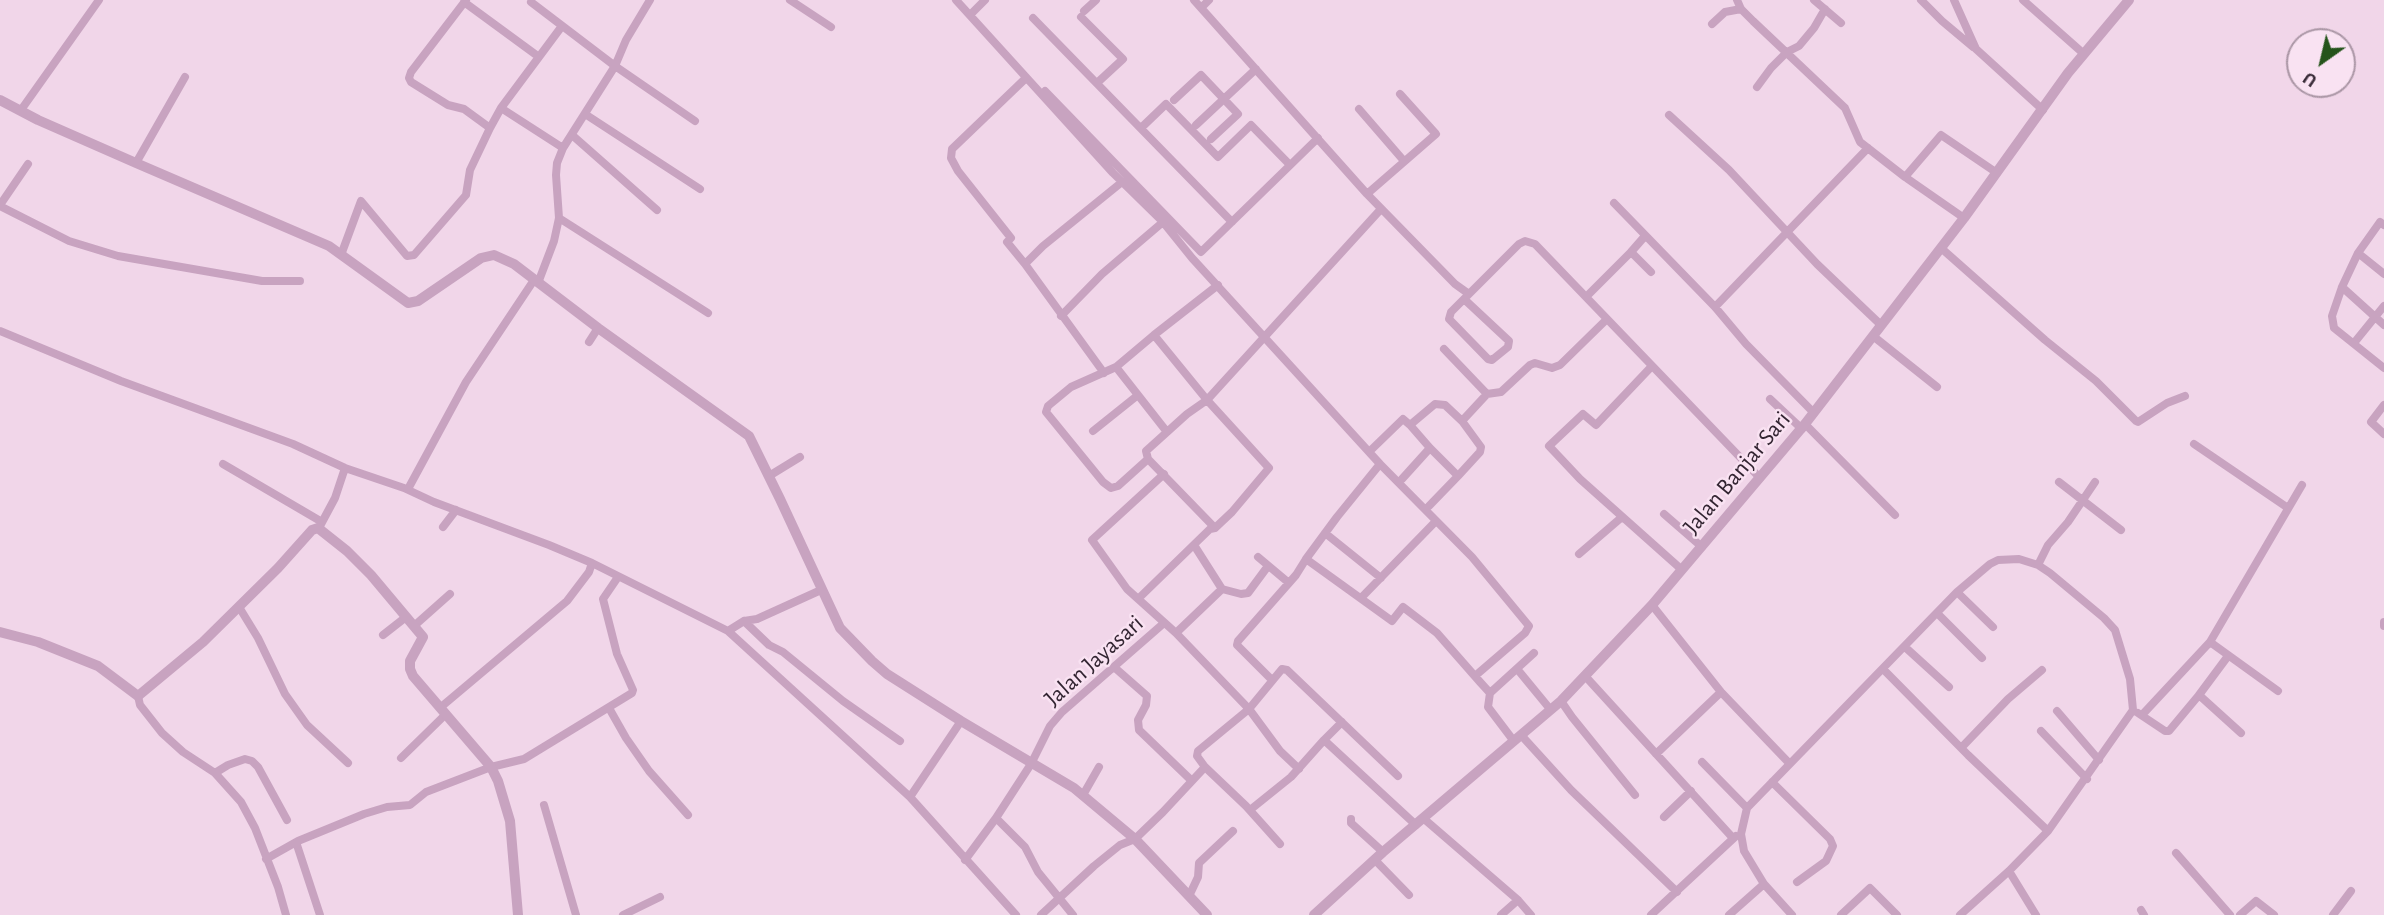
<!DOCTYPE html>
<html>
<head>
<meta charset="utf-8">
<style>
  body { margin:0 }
  #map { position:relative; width:2384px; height:915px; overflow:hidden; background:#f1d6e9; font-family:"Alegreya Sans",sans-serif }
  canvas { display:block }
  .north { position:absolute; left:2286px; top:28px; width:70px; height:70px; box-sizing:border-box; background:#f9e2f2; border:2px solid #aa96a5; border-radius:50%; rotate:214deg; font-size:19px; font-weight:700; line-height:28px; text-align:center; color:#332532 }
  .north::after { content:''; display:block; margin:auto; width:24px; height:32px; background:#25541b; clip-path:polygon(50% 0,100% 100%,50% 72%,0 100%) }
</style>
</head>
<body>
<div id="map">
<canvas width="2384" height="915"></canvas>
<div class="north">U</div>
</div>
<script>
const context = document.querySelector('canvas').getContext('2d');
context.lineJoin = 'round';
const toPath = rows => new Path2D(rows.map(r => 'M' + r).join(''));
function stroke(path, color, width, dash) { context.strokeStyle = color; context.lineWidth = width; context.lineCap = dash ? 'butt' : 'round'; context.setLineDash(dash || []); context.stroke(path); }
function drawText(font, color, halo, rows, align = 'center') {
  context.font = font + ' "Alegreya Sans",sans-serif'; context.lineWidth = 5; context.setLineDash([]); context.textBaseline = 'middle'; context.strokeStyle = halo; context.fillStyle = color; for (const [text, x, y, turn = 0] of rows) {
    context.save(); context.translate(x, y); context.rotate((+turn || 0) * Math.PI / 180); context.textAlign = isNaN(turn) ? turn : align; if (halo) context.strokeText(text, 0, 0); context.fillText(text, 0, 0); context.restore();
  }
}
const minor = toPath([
  [466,0,411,72,409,78,411,82,448,105,464,109,490,128],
  [790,0,831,27],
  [956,0,1113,173,1163,222],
  [1194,0,1367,194,1455,284,1469,294,1519,244,1525,241,1535,244,1760,478],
  [1737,0,1741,9,1753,21,1845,108,1860,142,1905,177,1964,218],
  [1814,0,1841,23],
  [1921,0,1942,21,1973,47],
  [1954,0,1976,49,2043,110],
  [2023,0,2084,54],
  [464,2,539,57],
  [531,2,615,66,695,121],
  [1201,8,1209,0],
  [1084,11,1096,0],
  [970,15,985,0],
  [1081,17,1123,59,1097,83],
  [1033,18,1232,222],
  [1712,24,1725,12,1741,9],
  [1757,87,1771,68,1787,52,1799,46,1814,28,1825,9],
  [1045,91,1201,252,1318,138],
  [1174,100,1201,75,1238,114,1211,139],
  [501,108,563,148],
  [1359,109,1404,161],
  [21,110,99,0],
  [585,114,700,189],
  [1669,115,1729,170,1817,264,1881,325],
  [1196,125,1256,69],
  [1141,128,1166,104,1218,157,1251,125,1290,165],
  [572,135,657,210],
  [136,163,185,77],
  [1905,177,1941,135,1997,173],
  [1367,194,1436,134,1400,94],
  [1614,203,1715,307,1746,344,1814,413],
  [0,205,28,164],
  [0,206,69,241,118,256,262,281,300,281],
  [559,218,708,313],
  [2384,225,2380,222,2358,253,2342,287,2332,316,2334,328,2384,368],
  [1941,248,2045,340,2096,381,2136,421,2138,422,2167,403,2185,396],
  [1631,252,1645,236],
  [2358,253,2384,274],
  [341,255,361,201,407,256,414,255,466,195,470,170,490,128,501,108,562,26],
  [1025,264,1007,242,1011,238,958,171,951,158,952,149,1026,78],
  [538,283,554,241,559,218,556,175,557,163,563,148,615,66,626,40,650,0],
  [2342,287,2384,325],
  [1586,297,1631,252,1651,272],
  [1464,299,1509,341,1508,347,1492,360,1488,359,1449,319,1451,312,1469,294],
  [1715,307,1868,148],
  [1061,316,1102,274,1163,222,1192,258,1380,464],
  [0,331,121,381,293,444,345,468,404,488,434,502,549,545,592,563,728,631,910,797,1016,915],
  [1154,335,1218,285],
  [1873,336,1937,387],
  [589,342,598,328],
  [2354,343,2384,306],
  [1444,349,1487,394],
  [1652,366,1596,425,1583,414,1549,446,1580,479,1681,569],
  [1116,367,1167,432],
  [1104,373,1025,264,1043,246,1122,182],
  [1770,399,1802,429],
  [2384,405,2371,422,2384,434],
  [1805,424,1895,515],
  [1093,431,1138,395],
  [2194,444,2288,508],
  [1430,448,1410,425,1435,404,1445,405,1462,421,1487,394,1501,392,1530,365,1535,363,1552,368,1560,365,1607,319],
  [1371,450,1403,419,1410,425],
  [223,464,322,522],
  [769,476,800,457],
  [1402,479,1430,448,1458,476,1480,452,1481,447,1462,421],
  [2059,482,2121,530],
  [408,489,466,382,534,280],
  [1429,506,1458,476],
  [1664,514,1702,547],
  [320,526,335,498,345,468],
  [443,527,456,510],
  [1215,528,1148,459,1146,451,1187,414,1207,400,1381,209],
  [1325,533,1381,578],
  [1579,554,1622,517],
  [1258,557,1289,583],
  [2038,565,2048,545,2068,522,2095,482],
  [1222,589,1241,594,1248,593,1268,566],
  [1957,592,1993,627],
  [1361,598,1436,521],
  [1138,599,1210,529,1215,528,1232,512,1269,468,1207,400,1154,335,1116,367,1071,387,1048,406,1046,412,1103,482,1111,488,1118,486,1148,459],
  [1652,605,1721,692,1789,763],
  [239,607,258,638,285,694,307,725,348,763],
  [1937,613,1982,658],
  [744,621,769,645,783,652,843,701,900,741],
  [2384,622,2384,626],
  [414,626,450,594],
  [728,631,744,621,757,619,821,590],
  [1176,633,1222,589,1194,545],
  [383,635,406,617],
  [2210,642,2278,691],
  [1905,647,1949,687],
  [1114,667,1147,696,1146,705,1138,720,1139,730,1192,781],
  [1883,669,1968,755,2048,831],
  [1518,670,1550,709],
  [1475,676,1525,633,1529,626,1472,557,1380,464,1337,517,1306,559,1392,621,1403,607,1437,633,1480,682,1490,693],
  [1586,677,1732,837],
  [1272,680,1237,645,1238,641,1296,575,1306,559],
  [2199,695,2228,656],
  [138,696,140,705,162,733,183,752,215,773,241,802,255,828,278,887,286,915],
  [1561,701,1572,717,1635,795],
  [441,707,567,601,589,572,592,563],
  [609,708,626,738,649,771,688,815],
  [2057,711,2099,760],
  [2138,713,2165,731,2169,731,2199,695,2241,733],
  [2142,715,2210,642,2302,485],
  [2041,731,2087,779],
  [1521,735,1571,790,1677,892],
  [1324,740,1342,722],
  [1513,740,1488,707,1490,693,1534,653],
  [1962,747,2008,699,2042,670],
  [1656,754,1721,692],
  [401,758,446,714],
  [1702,762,1747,808],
  [1205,767,1246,806,1280,844],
  [1299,769,1280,751,1249,709,1282,669,1287,670,1398,776],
  [215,773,228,765,245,759,252,761,258,767,287,820],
  [1772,782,1830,839,1833,846,1826,861,1797,882],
  [1083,795,1099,767],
  [910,797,961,721],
  [544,805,576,915],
  [1250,810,1291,777,1324,740,1416,825],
  [1664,817,1691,791],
  [996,818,1031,764,1050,726,1062,712,1164,623],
  [1423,818,1518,900,1531,915],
  [1351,819,1351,823,1383,852],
  [296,842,320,915],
  [2176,853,2230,915],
  [266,859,298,841,364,814,387,807,410,805,426,792,491,767,524,759,632,693,633,690,617,654,603,599,618,577],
  [965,860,996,818,1025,847,1038,872,1073,915],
  [1375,860,1409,895],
  [2009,871,2036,915],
  [1190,894,1198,877,1199,863,1233,831],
  [2141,910,2144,915],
  [623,915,660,897],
  [1041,915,1094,866,1120,845,1135,839,1163,812,1205,767,1197,756,1198,751,1249,709,1176,633,1127,589,1092,540,1164,474],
  [1501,915,1518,900],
  [1651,915,1736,836],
  [1729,915,1764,884],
  [1792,915,1764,884,1744,851,1741,834,1747,808,1957,592,1990,564,1998,560,2019,559,2038,565,2050,573,2104,618,2115,630,2130,679,2133,710,2048,831,2009,871,1960,915],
  [1841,915,1870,888,1897,915],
  [2240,915,2256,901,2274,915],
  [2333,915,2351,891]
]);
const tertiary = toPath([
  [0,100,38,120,136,163,329,246,408,303,418,301,481,258,494,255,514,264,598,328,749,436,780,499,840,628,872,661,887,674,961,721,1074,788,1135,839,1207,915],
  [0,632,38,642,98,666,138,696,203,642,278,568,312,530,318,528,347,551,371,575,423,637,410,661,410,669,413,676,491,767,498,781,510,821,518,915],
  [1314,915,1383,852,1561,701,1652,605,1805,424,1964,218,2068,73,2129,0]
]);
const streetNames = [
  ["Jalan Banjar Sari",1737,473,-50],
  ["Jalan Jayasari",1094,661,-42]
];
stroke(minor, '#c8a3c0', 8);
stroke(tertiary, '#c8a3c0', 10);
drawText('24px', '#332532', '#f9e2f2', streetNames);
</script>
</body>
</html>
